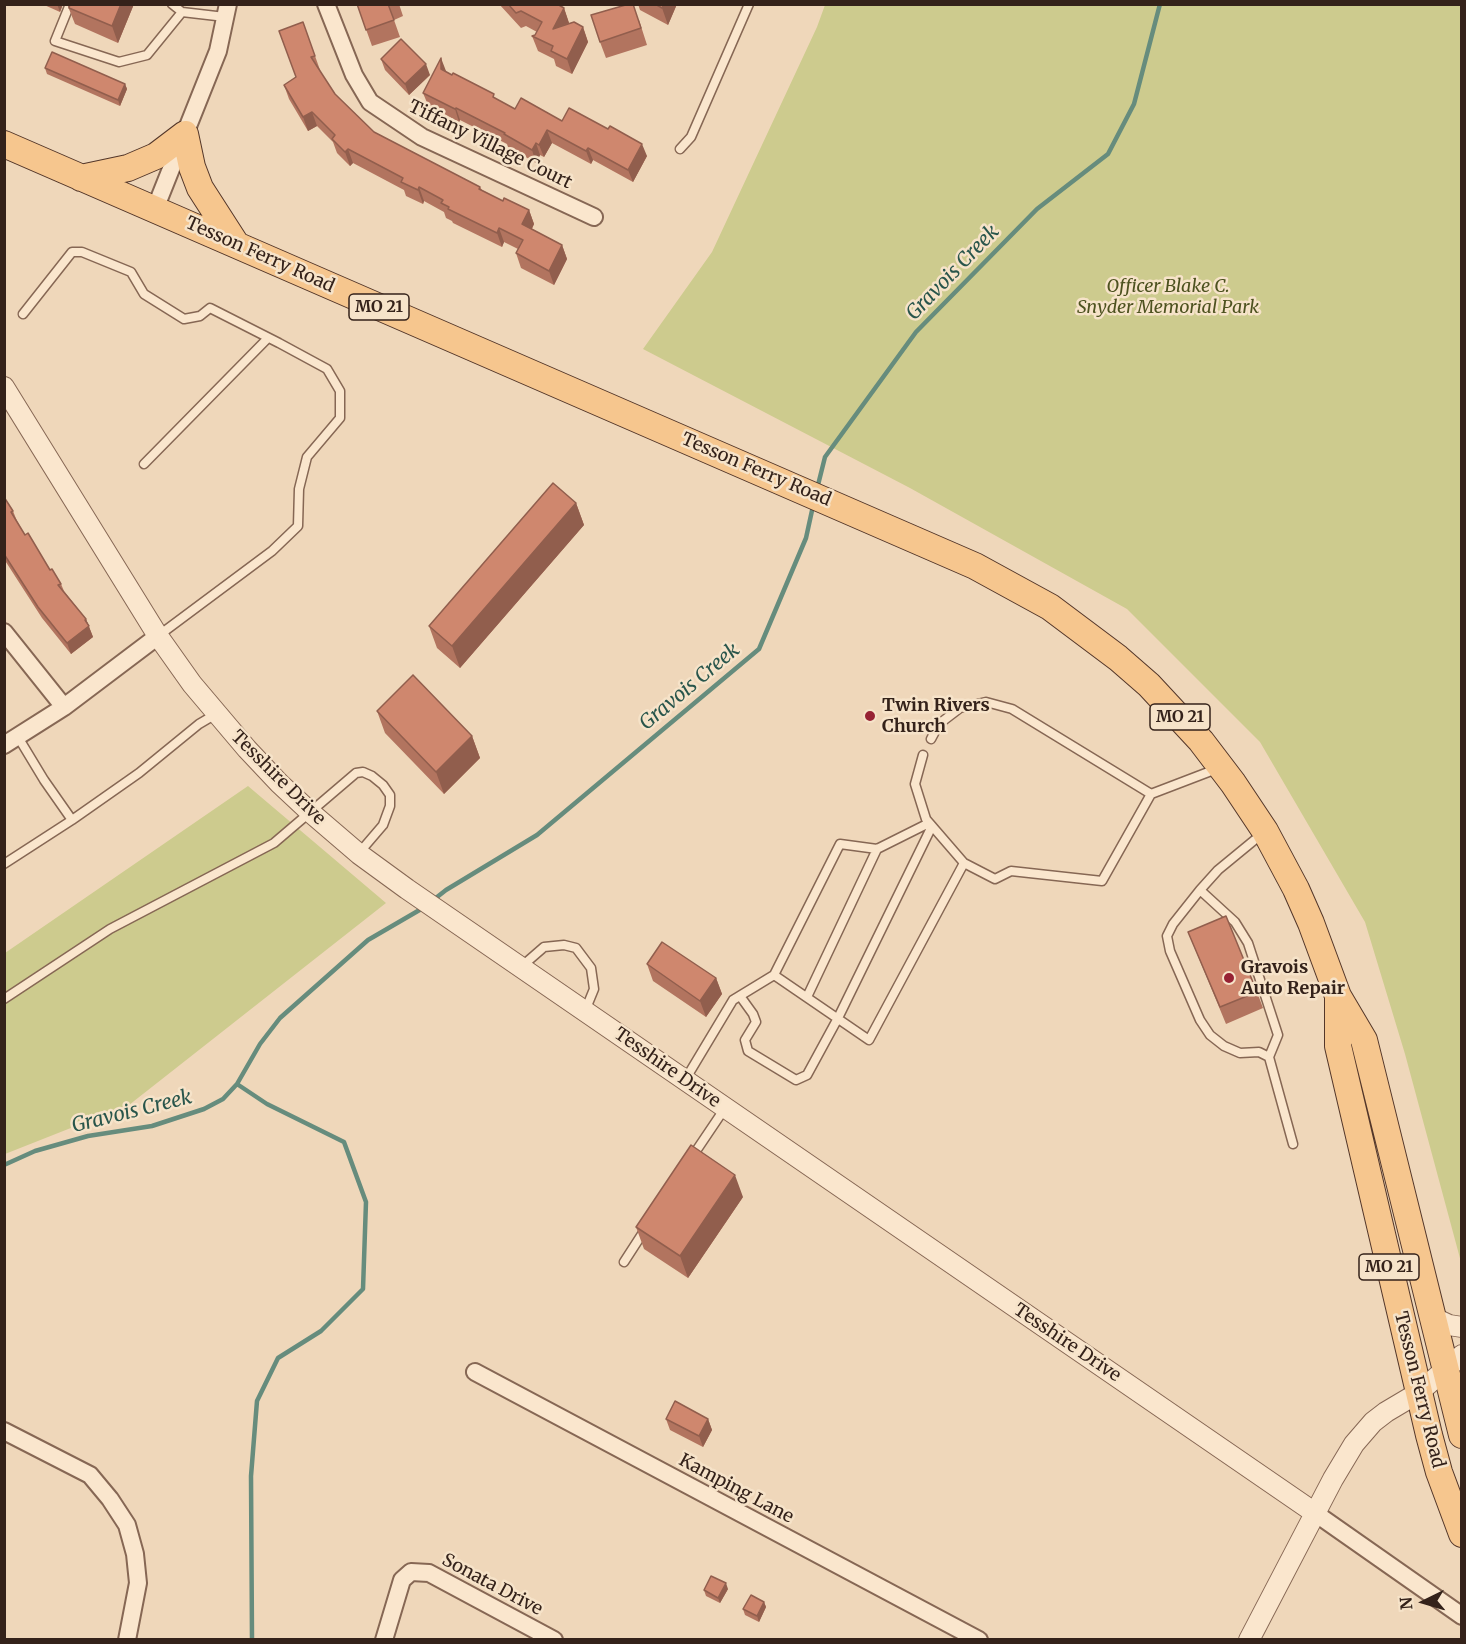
<!DOCTYPE html>
<html>
<head>
<meta charset="utf-8">
<style>
  body { margin:0 }
  #map { position:relative; width:1466px; height:1644px; overflow:hidden; background:#efd7ba; font-family:Merriweather,serif }
  canvas { display:block }
  .frame { position:absolute; inset:0; border:6px solid #34221a; pointer-events:none }
  .north { position:absolute; left:1394px; top:1572px; width:60px; height:60px; -webkit-text-stroke:4px #f6e3c9; paint-order:stroke; rotate:265deg; font-size:16px; font-weight:700; line-height:24px; text-align:center; color:#34221a }
  .north::after { content:''; display:block; margin:auto; width:21px; height:27px; background:#34221a; clip-path:polygon(50% 0,100% 100%,50% 72%,0 100%) }
</style>
</head>
<body>
<div id="map">
<canvas width="1466" height="1644"></canvas>
<div class="frame"></div>
<div class="north">N</div>
</div>
<script>
const context = document.querySelector('canvas').getContext('2d');
context.lineJoin = 'round';
function paint(path, color) { context.fillStyle = color; context.fill(path, 'evenodd'); }
const toPath = rows => new Path2D(rows.map(r => 'M' + r).join(''));
function stroke(path, color, width, dash) { context.strokeStyle = color; context.lineWidth = width; context.lineCap = dash ? 'butt' : 'round'; context.setLineDash(dash || []); context.stroke(path); }
function drawText(font, color, halo, rows, align = 'center') {
  context.font = font + ' Merriweather,serif'; context.lineWidth = 5; context.setLineDash([]); context.textBaseline = 'middle'; context.strokeStyle = halo; context.fillStyle = color; for (const [text, x, y, turn = 0] of rows) {
    context.save(); context.translate(x, y); context.rotate((+turn || 0) * Math.PI / 180); context.textAlign = isNaN(turn) ? turn : align; if (halo) context.strokeText(text, 0, 0); context.fillText(text, 0, 0); context.restore();
  }
}
const green = toPath([
  [825,5,1461,5,1461,1262,1405,1054,1365,922,1260,742,1127,609,910,488,643,349,712,252,817,27],
  [248,786,386,903,129,1105,5,1154,5,953]
]);
const stream = toPath([
  [817,489,825,457,916,332,1037,209,1108,154,1134,104,1160,4],
  [432,901,446,890,537,835,759,649,806,538,813,506],
  [237,1084,267,1104,344,1142,366,1202,363,1289,321,1331,278,1358,257,1401,251,1476,252,1640],
  [4,1165,35,1151,88,1136,152,1126,204,1109,223,1099,237,1084,260,1044,280,1018,368,940,423,908]
]);
const service = toPath([
  [70,4,55,41,119,62,147,55,182,12],
  [172,4,182,12,225,17],
  [680,149,691,137,749,4],
  [23,314,72,252,82,252,131,272,144,294,184,319,200,316,210,308,279,343,327,369,340,391,340,418,307,457,299,489,298,526,272,551,158,636],
  [144,464,268,338],
  [18,737,44,780,72,820,139,773,199,724,216,714],
  [931,739,939,724,960,708,986,702,1012,709,1151,794,1219,768],
  [923,755,915,784,926,819,964,863,995,879,1011,871,1102,881,1151,794],
  [1263,833,1218,870,1200,890,1173,924,1167,936,1170,951,1200,1020,1210,1035,1224,1046,1240,1053,1259,1052,1269,1057,1293,1144],
  [4,864,72,820],
  [1200,890,1235,922,1248,943,1278,1035,1269,1057],
  [521,967,544,947,564,945,576,948,591,968,594,989,585,1011],
  [774,975,869,1040,964,863],
  [740,996,753,1014,756,1022,745,1040,748,1051,796,1080,807,1075,838,1018,932,826],
  [807,997,877,849],
  [4,999,110,929,274,843,356,773,363,772,372,776,383,785,390,795,390,806,383,825,359,853],
  [685,1080,733,1000,774,975,840,844,877,849,929,823],
  [692,1157,725,1108],
  [624,1262,646,1228]
]);
const minor = toPath([
  [326,4,354,75,370,102,422,137,594,217],
  [155,209,218,51,228,4],
  [4,632,64,707],
  [4,745,64,707,158,636],
  [475,1372,979,1640],
  [4,1431,90,1475,110,1499,127,1525,135,1554,138,1583,127,1640],
  [1315,1513,1462,1616],
  [384,1640,402,1580,411,1572,429,1573,554,1640]
]);
const tertiary = toPath([
  [4,387,158,636,192,684,247,749,279,783,310,812,359,854,407,889,1315,1513],
  [1432,1317,1449,1325,1462,1327],
  [1249,1640,1333,1479,1354,1444,1373,1422,1386,1412,1418,1393,1462,1355]
]);
const primary = toPath([
  [4,144,975,566,1050,607,1118,658,1149,685,1201,741,1233,783,1265,831,1296,889,1311,923,1338,996,1364,1040,1462,1435],
  [81,178,128,168,156,156,185,134,192,167,200,188,236,244],
  [1338,997,1338,1046,1429,1435,1439,1472,1462,1534]
]);
const wall = toPath([
  [42,4,63,4,60,12],
  [67,4,134,4,118,43,75,24],
  [357,4,399,4,403,16,394,20,400,37,372,46],
  [499,4,557,4,564,8,569,23,583,27,588,42,572,74,556,66,554,59,538,51,532,36,535,35,537,32,526,26,521,28],
  [638,4,677,4,668,25,640,10],
  [639,20,647,45,606,58,600,42],
  [303,22,320,70,319,70,335,94,374,132,480,187,482,190,503,201,529,210,534,224,532,229,562,245,567,259,554,285,521,268,516,253,518,249,504,242,502,247,453,223,452,221,446,218,444,212,424,201,423,204,406,196,404,190,353,163,350,166,337,153,333,142,317,126,308,131,289,99,284,85,296,77],
  [381,59,430,75,409,95,385,70],
  [45,68,125,84,127,89,120,106,47,74],
  [446,72,515,109,562,121,647,156,633,182,593,160,591,164,552,143,544,157,540,155,536,163,508,147,507,144,460,120,459,122,428,105,423,93],
  [4,497,13,511,17,521,25,535,50,570,61,584,64,591,86,619,93,637,71,654,42,618,4,559],
  [576,503,584,525,460,668,437,648,429,626],
  [377,711,472,736,480,758,444,794,385,733],
  [1188,932,1257,992,1263,1008,1226,1024],
  [647,964,716,978,722,994,706,1017,653,981],
  [743,1197,688,1278,644,1249,636,1227],
  [666,1419,708,1419,712,1430,703,1447,670,1430],
  [728,1589,720,1603,706,1596,704,1590],
  [764,1602,766,1607,759,1622,745,1615,743,1609]
]);
const shadedWall = toPath([
  [57,4,63,4,60,12],
  [121,4,134,4,118,43,112,26],
  [664,4,677,4,668,25,662,8],
  [564,8,569,23,553,29],
  [583,27,588,42,572,74,567,59],
  [441,58,446,71,446,82,441,69],
  [426,64,430,75,409,95,405,84],
  [125,84,127,89,120,106,118,100],
  [456,108,460,120,459,122,455,109],
  [312,112,317,126,308,131,303,117],
  [547,130,552,143,544,157,539,145],
  [536,143,540,155,536,163,532,150],
  [642,144,647,156,633,182,628,170],
  [588,148,593,160,591,164,586,151],
  [348,149,353,163,350,166,345,152],
  [419,187,424,201,423,204,418,190],
  [529,210,534,224,527,238,522,224],
  [499,228,504,242,502,247,497,233],
  [562,245,567,259,554,285,549,271],
  [576,503,584,525,460,668,452,646],
  [86,619,93,637,71,654,67,643],
  [472,736,480,758,444,794,436,772],
  [716,978,722,994,706,1017,700,1001],
  [735,1175,743,1197,688,1278,680,1256],
  [708,1419,712,1430,703,1447,699,1436],
  [726,1583,728,1589,720,1603,718,1598],
  [764,1602,766,1607,759,1622,757,1616]
]);
const building = toPath([
  [70,4,121,4,112,26,69,8,70,4],
  [357,4,388,4,394,20,366,30,357,4],
  [508,4,557,4,564,8,553,29,574,22,583,27,567,59,551,51,553,46,532,36,535,35,542,22,521,11,516,13,508,4],
  [629,4,633,4,641,28,600,42,591,15,629,4],
  [655,4,664,4,662,8,655,4],
  [303,22,315,56,311,57,335,94,374,132,480,187,479,189,503,201,504,198,529,210,522,224,562,245,549,271,516,253,523,240,499,228,497,233,448,209,449,207,441,203,443,200,419,187,418,190,401,182,403,178,348,149,345,152,332,139,335,135,312,112,303,117,284,85,296,77,279,31,303,22],
  [401,39,426,64,405,84,381,59,401,39],
  [52,52,125,84,118,100,45,68,52,52],
  [441,58,441,69,452,75,453,73,494,94,493,97,515,109,521,98,562,121,569,108,608,129,610,126,642,144,628,170,588,148,586,151,547,130,539,145,536,143,532,150,504,134,505,133,456,108,455,109,423,93,441,58],
  [553,483,576,503,452,646,429,626,553,483],
  [4,497,13,511,11,512,25,535,28,533,50,570,52,569,61,584,58,585,86,619,85,620,89,626,67,643,38,607,4,554,4,497],
  [413,675,472,736,436,772,377,711,413,675],
  [1226,916,1257,992,1220,1007,1188,932,1226,916],
  [662,942,716,978,700,1001,647,964,662,942],
  [691,1145,735,1175,680,1256,636,1227,691,1145],
  [675,1401,708,1419,699,1436,666,1419,675,1401],
  [711,1576,726,1583,718,1598,704,1590,711,1576],
  [751,1595,764,1602,757,1616,743,1609,751,1595]
]);
const markers = [
  [870,716,6,"#972234"],
  [1229,978,6,"#972234"]
];
const shields = [
  [379,307,60],
  [1180,717,60],
  [1389,1267,60]
];
const shieldNames = [
  ["MO 21",379,307],
  ["MO 21",1180,717],
  ["MO 21",1389,1267]
];
const streetNames = [
  ["Tiffany Village Court",490,145,26],
  ["Tesson Ferry Road",260,255,24],
  ["Tesson Ferry Road",756,470,23],
  ["Tesshire Drive",278,778,45],
  ["Tesshire Drive",667,1068,35],
  ["Tesshire Drive",1067,1343,34],
  ["Tesson Ferry Road",1419,1390,76],
  ["Kamping Lane",736,1489,28],
  ["Sonata Drive",492,1585,28]
];
const parkNames = [
  ["Officer Blake C.",1168,287],
  ["Snyder Memorial Park",1168,308]
];
const poiNames = [
  ["Twin Rivers",882,706],
  ["Church",882,727],
  ["Gravois",1241,968],
  ["Auto Repair",1241,989]
];
const waterNames = [
  ["Gravois Creek",953,273,-46],
  ["Gravois Creek",690,687,-40],
  ["Gravois Creek",132,1112,-14]
];
paint(green, '#cdcb8e');
stroke(stream, '#668c7d', 4.5);
stroke(service, '#866754', 11);
stroke(minor, '#866754', 20);
stroke(tertiary, '#866754', 22);
stroke(primary, '#533629', 28);
stroke(service, '#fae6cd', 8);
stroke(minor, '#fae6cd', 16);
stroke(tertiary, '#fae6cd', 20);
stroke(primary, '#f6c68e', 26);
paint(wall, '#b2745f');
paint(shadedWall, '#915e4d');
paint(building, '#cf876e');
stroke(building, '#915e4d', 1.5);
for (const [x, y, r, color] of markers) { const dot = new Path2D(); dot.arc(x, y, r, 0, 2 * Math.PI); context.fillStyle = color; context.fill(dot); stroke(dot, '#f6e3c9', 2); }
for (const [x, y, w] of shields) { const box = new Path2D(); box.roundRect(x - w / 2, y - 13, w, 26, 4.5); context.fillStyle = '#f6e3c9'; context.fill(box); stroke(box, '#34221a', 1.5); }
drawText('bold 16px', '#34221a', null, shieldNames);
drawText('18px', '#34221a', '#f6e3c9', streetNames);
drawText('italic 18px', '#4d521f', '#f6e3c9', parkNames);
drawText('bold 18px', '#34221a', '#f6e3c9', poiNames, 'left');
drawText('italic 20px', '#28554b', '#f6e3c9', waterNames);
</script>
</body>
</html>
